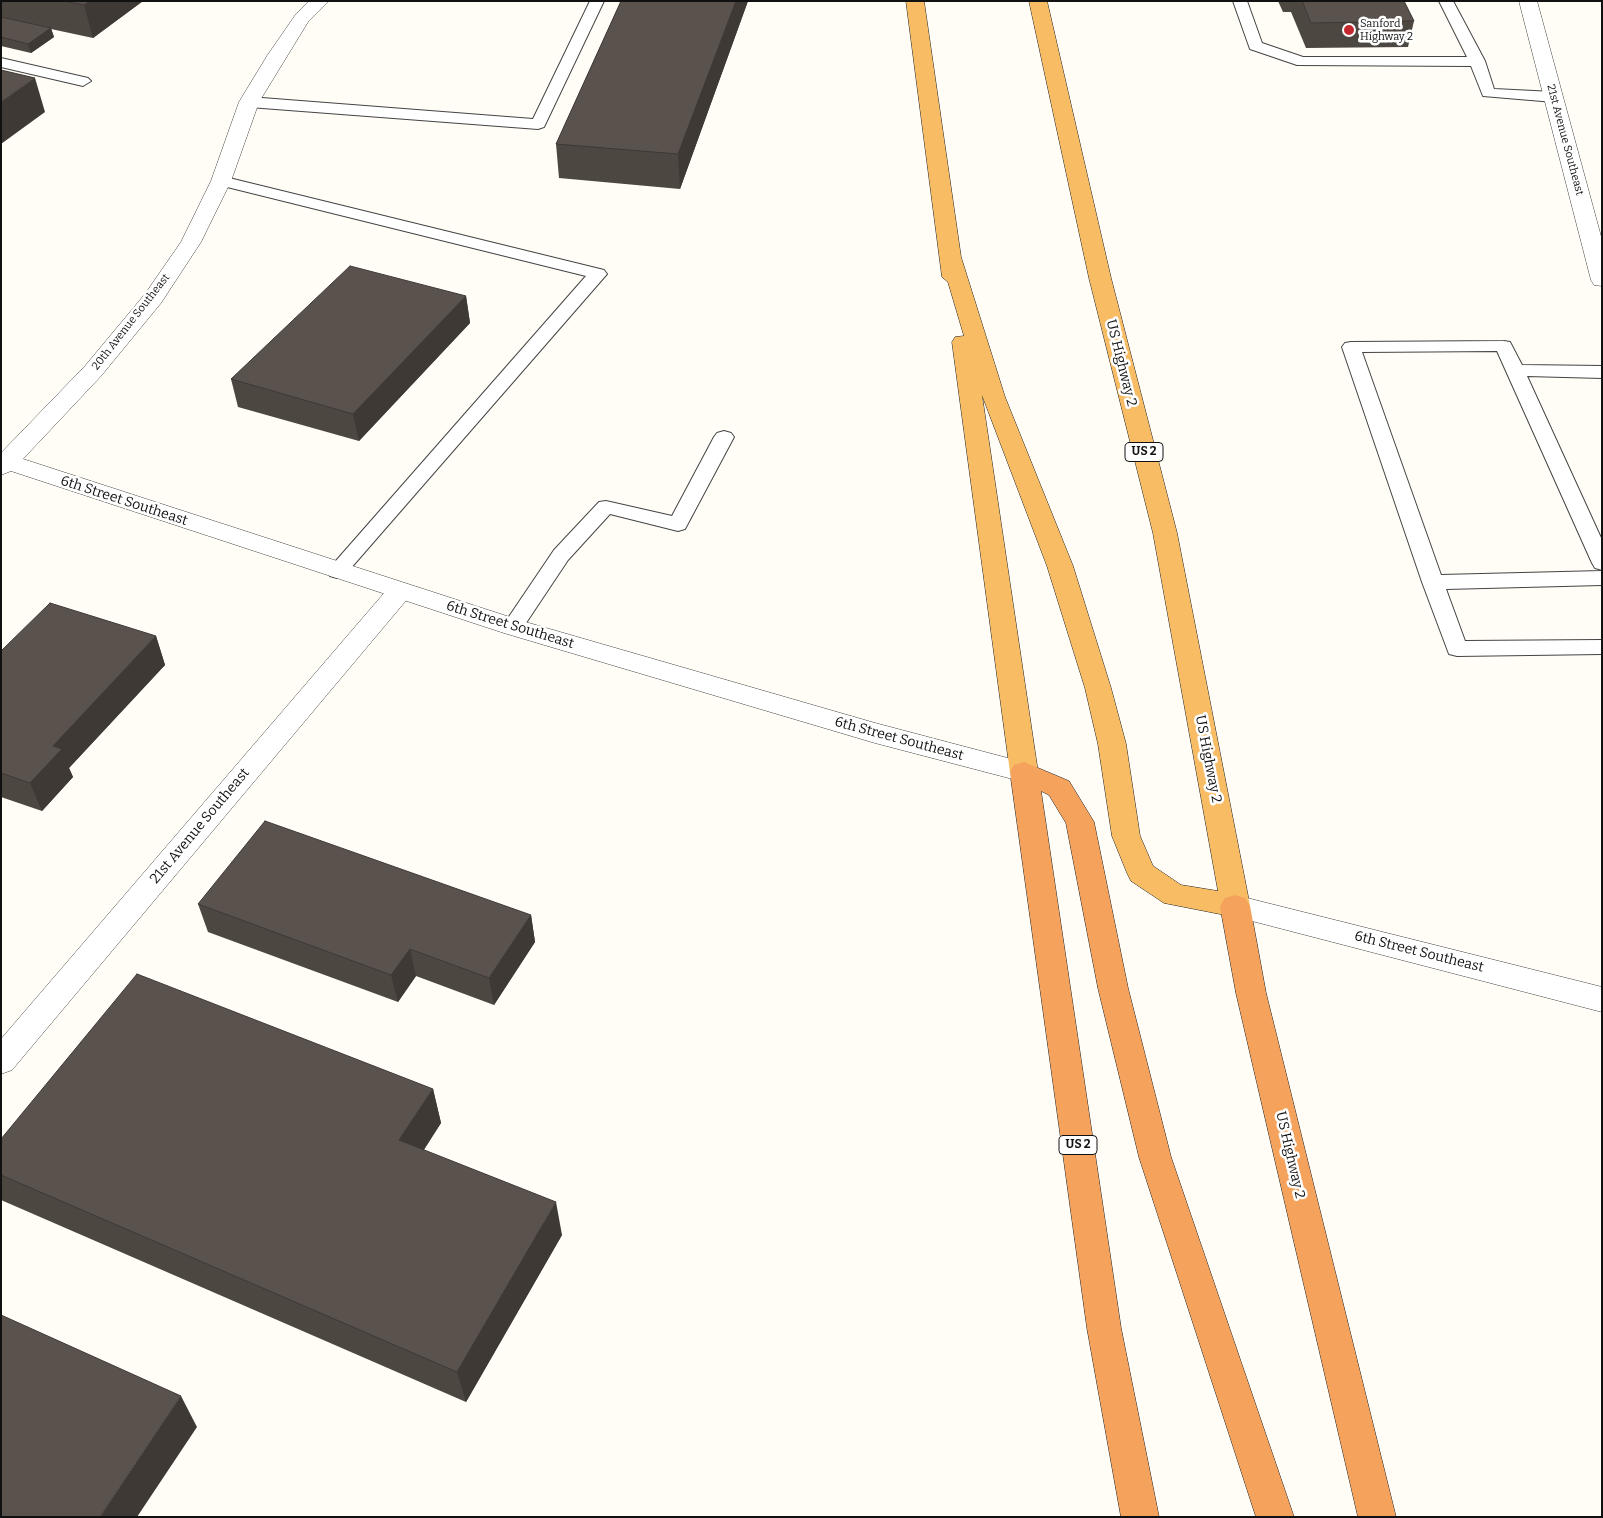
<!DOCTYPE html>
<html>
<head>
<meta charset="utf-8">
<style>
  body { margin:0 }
  #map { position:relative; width:1603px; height:1518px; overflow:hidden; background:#fffdf5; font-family:Bitter,serif }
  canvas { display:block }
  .frame { position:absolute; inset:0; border:2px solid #111; pointer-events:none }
</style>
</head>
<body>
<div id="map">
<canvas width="1603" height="1518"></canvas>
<div class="frame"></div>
</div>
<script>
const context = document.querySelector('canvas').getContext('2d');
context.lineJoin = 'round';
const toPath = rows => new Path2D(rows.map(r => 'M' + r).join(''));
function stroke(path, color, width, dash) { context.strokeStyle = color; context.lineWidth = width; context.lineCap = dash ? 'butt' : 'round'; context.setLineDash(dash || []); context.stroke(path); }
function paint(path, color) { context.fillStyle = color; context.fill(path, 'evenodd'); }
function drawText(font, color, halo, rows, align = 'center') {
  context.font = font + ' Bitter,serif'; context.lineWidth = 5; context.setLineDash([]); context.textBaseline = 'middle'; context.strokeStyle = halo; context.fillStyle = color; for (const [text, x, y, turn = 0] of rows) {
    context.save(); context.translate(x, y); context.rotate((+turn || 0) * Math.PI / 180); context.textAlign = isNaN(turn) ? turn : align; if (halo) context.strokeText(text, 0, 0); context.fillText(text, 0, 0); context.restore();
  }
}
const service = toPath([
  [590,1,604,1,544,127,538,129,249,107,241,102,249,97,533,119,590,1],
  [1233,1,1247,1,1262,43,1303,57,1467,57,1439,1,1453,1,1485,61,1494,89,1554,92,1562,97,1554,102,1483,96,1471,66,1297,65,1250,49,1233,1],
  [1,58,88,78,91,81,83,86,1,67,1,58],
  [221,176,604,270,607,274,344,576,337,578,330,576,327,571,586,276,215,184,213,181,221,176],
  [1504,341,1510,342,1522,365,1602,366,1602,378,1527,376,1602,540,1602,570,1595,568,1592,563,1497,351,1362,352,1441,575,1602,571,1602,585,1446,589,1465,641,1602,640,1602,654,1457,656,1449,654,1422,582,1342,347,1345,343,1351,342,1504,341],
  [724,431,731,433,734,437,685,529,678,531,610,514,568,560,520,632,513,634,506,632,502,627,554,550,599,502,606,501,672,516,714,437,717,433,724,431]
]);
const minor = toPath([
  [400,582,409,585,413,591,409,597,12,1070,1,1074,1,1039,391,585,400,582]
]);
const tertiary = toPath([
  [309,1,329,1,308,22,259,102,231,181,201,242,161,303,101,376,23,459,522,621,875,723,1034,765,1038,772,1034,779,1024,782,875,743,504,633,11,471,1,475,1,453,85,366,145,294,181,242,211,181,239,102,267,56,296,14,309,1],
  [1519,1,1537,1,1602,240,1602,286,1594,285,1591,280,1519,1],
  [1235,895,1602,987,1602,1012,1225,914,1220,906,1225,898,1235,895]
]);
const trunk = toPath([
  [906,1,924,1,961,257,1005,397,1073,566,1111,688,1126,744,1140,836,1153,866,1181,885,1218,891,1153,533,1089,278,1029,1,1047,1,1111,278,1177,533,1250,906,1245,914,1235,917,1164,903,1131,881,1127,873,1112,836,1098,744,1085,688,1047,566,982,395,1038,772,1034,779,1024,782,1014,779,1010,772,952,342,955,337,964,336,948,282,942,277,906,1]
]);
const motorway = toPath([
  [1024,762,1069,781,1094,822,1128,988,1171,1157,1294,1517,1256,1517,1139,1157,1098,988,1066,823,1049,795,1041,791,1121,1328,1159,1517,1121,1517,1087,1328,1010,772,1014,765,1024,762],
  [1235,895,1245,898,1250,906,1266,993,1396,1517,1358,1517,1236,993,1220,906,1225,898,1235,895]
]);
const wall = toPath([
  [1,1,143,1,93,38,51,29,54,37,31,53,1,46],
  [621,1,748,1,680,189,559,178,556,144],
  [1278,1,1404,1,1414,21,1408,47,1306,48,1291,12,1283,12],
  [466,296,470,323,359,441,238,407,231,379],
  [156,636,165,665,69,768,73,777,42,811,1,797,1,651],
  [198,904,531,915,535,942,494,1005,416,976,398,1002,208,932],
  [433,1089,441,1123,424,1150,562,1235,466,1402,1,1200,1,1139]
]);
const shadedWall = toPath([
  [90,1,143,1,93,38,84,5],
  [736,1,748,1,680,189,678,154],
  [51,28,54,37,31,53,28,44],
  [35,78,45,112,1,144,1,102],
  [466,296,470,323,359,441,353,414],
  [156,636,165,665,69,768,73,777,42,811,30,783,53,746],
  [531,915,535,942,494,1005,489,978],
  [410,949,416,976,398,1002,391,975],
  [433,1089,441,1123,408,1173,399,1140],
  [556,1202,562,1235,466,1402,457,1372],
  [181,1396,197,1427,137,1517,100,1517]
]);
const building = toPath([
  [64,1,90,1,84,5,64,1],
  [621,1,736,1,678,154,556,144,621,1],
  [1302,1,1404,1,1414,21,1311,23,1302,1],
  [1,17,51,28,28,44,1,37,1,17],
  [1,70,35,78,1,102,1,70],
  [350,266,466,296,353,414,231,379,350,266],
  [50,603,156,636,53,746,62,749,30,783,1,773,1,651,50,603],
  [265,821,531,915,489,978,410,949,391,975,198,904,265,821],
  [137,974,433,1089,399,1140,556,1202,457,1372,1,1175,1,1139,137,974],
  [1,1315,181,1396,100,1517,1,1517,1,1315]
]);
const markers = [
  [1349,30,6,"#c4262e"]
];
const farPoinames = [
  ["Sanford",1360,24],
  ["Highway 2",1360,37]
];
const farStreetnames = [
  ["21st Avenue Southeast",1565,140,75],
  ["20th Avenue Southeast",131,322,-52]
];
const shields = [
  [1144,452,38],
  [1078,1145,38]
];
const shieldNames = [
  ["US 2",1144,452],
  ["US 2",1078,1145]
];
const streetNames = [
  ["US Highway 2",1121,363,76],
  ["6th Street Southeast",124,501,18],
  ["6th Street Southeast",510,625,17],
  ["6th Street Southeast",899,739,15],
  ["US Highway 2",1208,759,79],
  ["21st Avenue Southeast",200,826,-50],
  ["6th Street Southeast",1419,952,14],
  ["US Highway 2",1290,1155,77]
];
stroke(service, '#444', 2);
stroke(minor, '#444', 1);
stroke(tertiary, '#444', 1);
stroke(trunk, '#222', 1);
stroke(motorway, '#222', 1);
paint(service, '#fff');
paint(minor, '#fff');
paint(tertiary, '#fff');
paint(trunk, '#f7bc64');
paint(motorway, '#f5a25d');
paint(wall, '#4d4742');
paint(shadedWall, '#3f3936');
paint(building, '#5a524d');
stroke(building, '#3f3936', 1);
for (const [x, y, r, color] of markers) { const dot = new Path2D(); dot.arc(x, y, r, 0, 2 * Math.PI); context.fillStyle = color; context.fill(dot); stroke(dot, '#fff', 2); }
drawText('11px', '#111', '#fff', farPoinames, 'left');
drawText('11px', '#111', '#fff', farStreetnames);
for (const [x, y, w] of shields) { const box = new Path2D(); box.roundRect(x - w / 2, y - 9.5, w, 19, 4); context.fillStyle = '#fff'; context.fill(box); stroke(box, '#111', 1); }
drawText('bold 12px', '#111', null, shieldNames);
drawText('14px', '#111', '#fff', streetNames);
</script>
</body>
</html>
